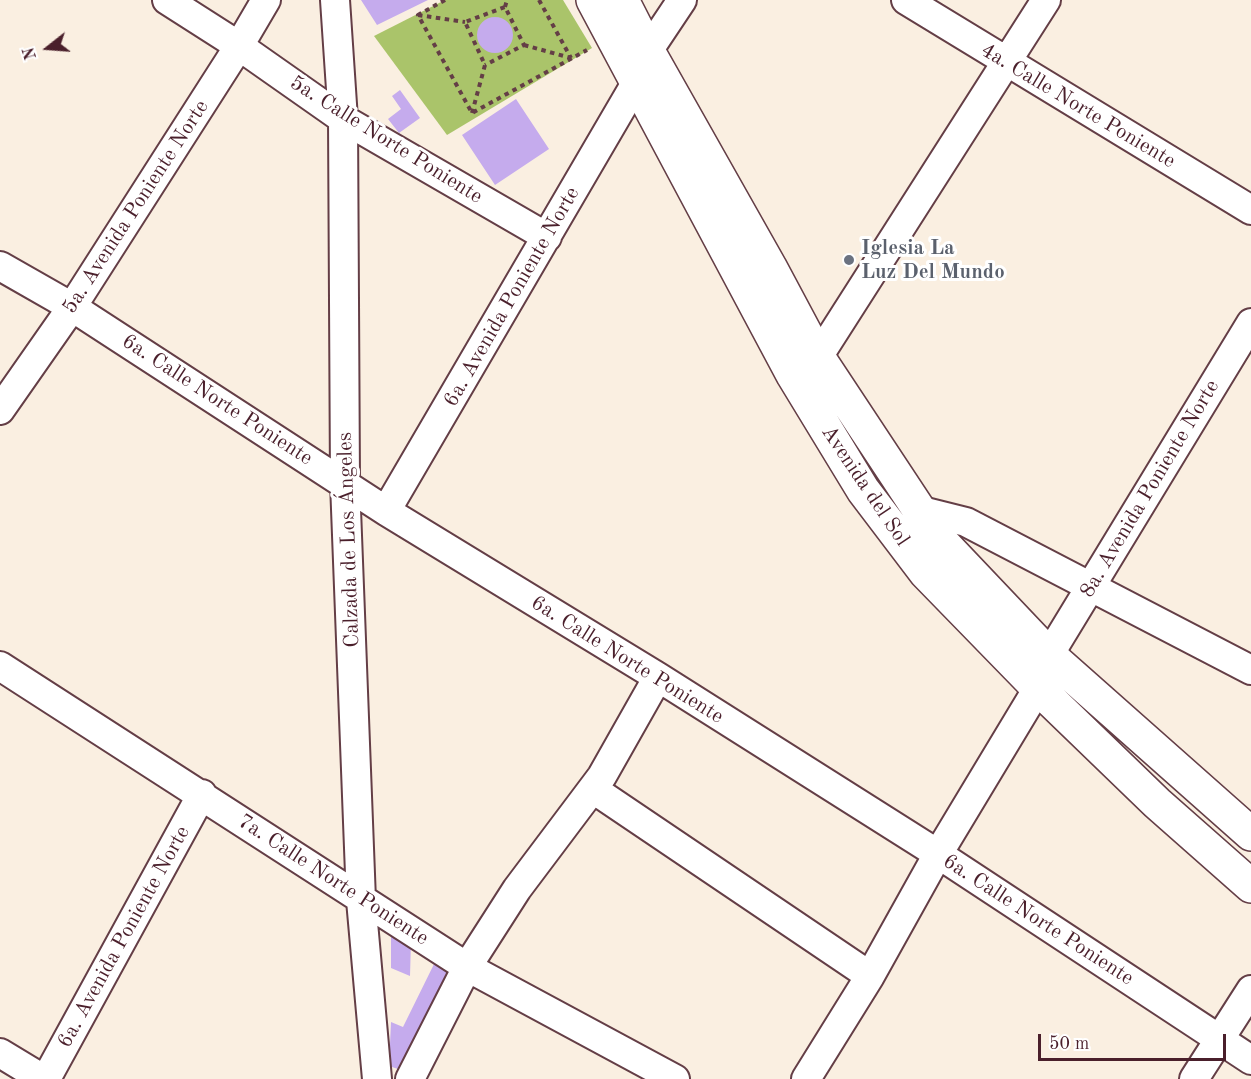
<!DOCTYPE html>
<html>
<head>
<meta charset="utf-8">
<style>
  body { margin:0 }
  #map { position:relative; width:1251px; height:1079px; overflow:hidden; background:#faefe1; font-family:"Old Standard TT",serif }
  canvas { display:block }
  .north { position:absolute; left:18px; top:18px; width:60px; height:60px; -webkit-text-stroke:4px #fff; paint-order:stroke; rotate:253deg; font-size:16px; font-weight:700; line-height:24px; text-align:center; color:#4a1f2b }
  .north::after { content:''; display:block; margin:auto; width:21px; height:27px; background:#4a1f2b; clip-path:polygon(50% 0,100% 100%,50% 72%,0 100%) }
  .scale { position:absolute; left:1038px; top:1034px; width:188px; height:27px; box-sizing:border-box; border:3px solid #4a1f2b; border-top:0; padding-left:8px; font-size:18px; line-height:21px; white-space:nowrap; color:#4a1f2b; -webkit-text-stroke:4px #fff; paint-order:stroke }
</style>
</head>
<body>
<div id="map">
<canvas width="1251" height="1079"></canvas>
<div class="north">N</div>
<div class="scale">50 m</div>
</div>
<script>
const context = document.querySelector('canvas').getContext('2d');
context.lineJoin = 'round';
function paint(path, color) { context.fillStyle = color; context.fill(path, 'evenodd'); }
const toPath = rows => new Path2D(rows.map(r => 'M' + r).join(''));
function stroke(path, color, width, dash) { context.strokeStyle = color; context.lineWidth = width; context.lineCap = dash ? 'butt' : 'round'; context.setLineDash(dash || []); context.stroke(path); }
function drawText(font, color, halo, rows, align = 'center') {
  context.font = font + ' "Old Standard TT",serif'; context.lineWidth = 6; context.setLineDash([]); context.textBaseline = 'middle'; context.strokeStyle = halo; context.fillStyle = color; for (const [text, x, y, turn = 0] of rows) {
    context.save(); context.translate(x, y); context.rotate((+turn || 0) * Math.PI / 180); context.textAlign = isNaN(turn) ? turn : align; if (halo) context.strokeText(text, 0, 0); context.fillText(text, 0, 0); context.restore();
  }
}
const green = toPath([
  [445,0,563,0,592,48,447,135,374,36]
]);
const building = toPath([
  [361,0,428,0,377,25],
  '477 35a18 18 0 1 1 36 0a18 18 0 1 1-36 0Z',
  [400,90,420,118,399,133,388,119,401,109,392,96],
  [516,99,549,149,495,185,462,135],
  [391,929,411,940,410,976,391,968],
  [437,958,454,967,401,1070,389,1066,391,1022,403,1027]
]);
const path = toPath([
  [445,0,418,15,472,113,587,50],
  [539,0,571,58],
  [505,7,507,0],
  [418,15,465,22],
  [524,45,571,58],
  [472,113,485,65,465,22,505,7,524,45,485,65]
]);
const minor = toPath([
  [167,0,239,46,343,119,547,237],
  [335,0,343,119,345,483,361,900,377,1079],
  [906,0,1251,210],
  [648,51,682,0],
  [0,266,72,307,386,511,658,677,938,854,1251,1060],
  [818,357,1046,0],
  [0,410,72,307,239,46,266,0],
  [918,510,966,522,1251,670],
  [386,511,636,83],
  [1049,655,1251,323],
  [0,666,467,967,675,1079],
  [593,789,870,976],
  [0,1053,43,1079],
  [46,1079,202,794],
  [410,1079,467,967,517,889,602,776,658,677],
  [806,1079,870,976,938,854,1038,688],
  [1194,1079,1251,990]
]);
const major = toPath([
  [593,0,793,375,863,490,926,573,1038,688,1157,803,1251,886],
  [622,0,648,51,770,267,818,357,937,537,1049,655,1251,834]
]);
const markers = [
  [849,260,6,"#6b7280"]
];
const streetNames = [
  ["4a. Calle Norte Poniente",1078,106,31],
  ["5a. Calle Norte Poniente",386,140,32],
  ["5a. Avenida Poniente Norte",136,207,-57],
  ["6a. Avenida Poniente Norte",512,297,-60],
  ["6a. Calle Norte Poniente",217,400,33],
  ["Avenida del Sol",865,486,56],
  ["8a. Avenida Poniente Norte",1150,489,-59],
  ["Calzada de Los Ángeles",349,540,-92],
  ["6a. Calle Norte Poniente",627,660,32],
  ["7a. Calle Norte Poniente",333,880,33],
  ["6a. Calle Norte Poniente",1038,920,33],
  ["6a. Avenida Poniente Norte",124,937,-61]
];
const worshipNames = [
  ["Iglesia La",861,248],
  ["Luz Del Mundo",861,272]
];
paint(green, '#aac46a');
paint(building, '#c5abed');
stroke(minor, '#643e46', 32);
stroke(major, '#643e46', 36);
stroke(path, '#643e46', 4, [4.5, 4.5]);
stroke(minor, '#fff', 28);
stroke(major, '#fff', 33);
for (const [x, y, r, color] of markers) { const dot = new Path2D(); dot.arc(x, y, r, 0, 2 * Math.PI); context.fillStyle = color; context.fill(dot); stroke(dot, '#fff', 2); }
drawText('21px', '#4a1f2b', '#fff', streetNames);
drawText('bold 21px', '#5b616d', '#fff', worshipNames, 'left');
</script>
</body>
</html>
